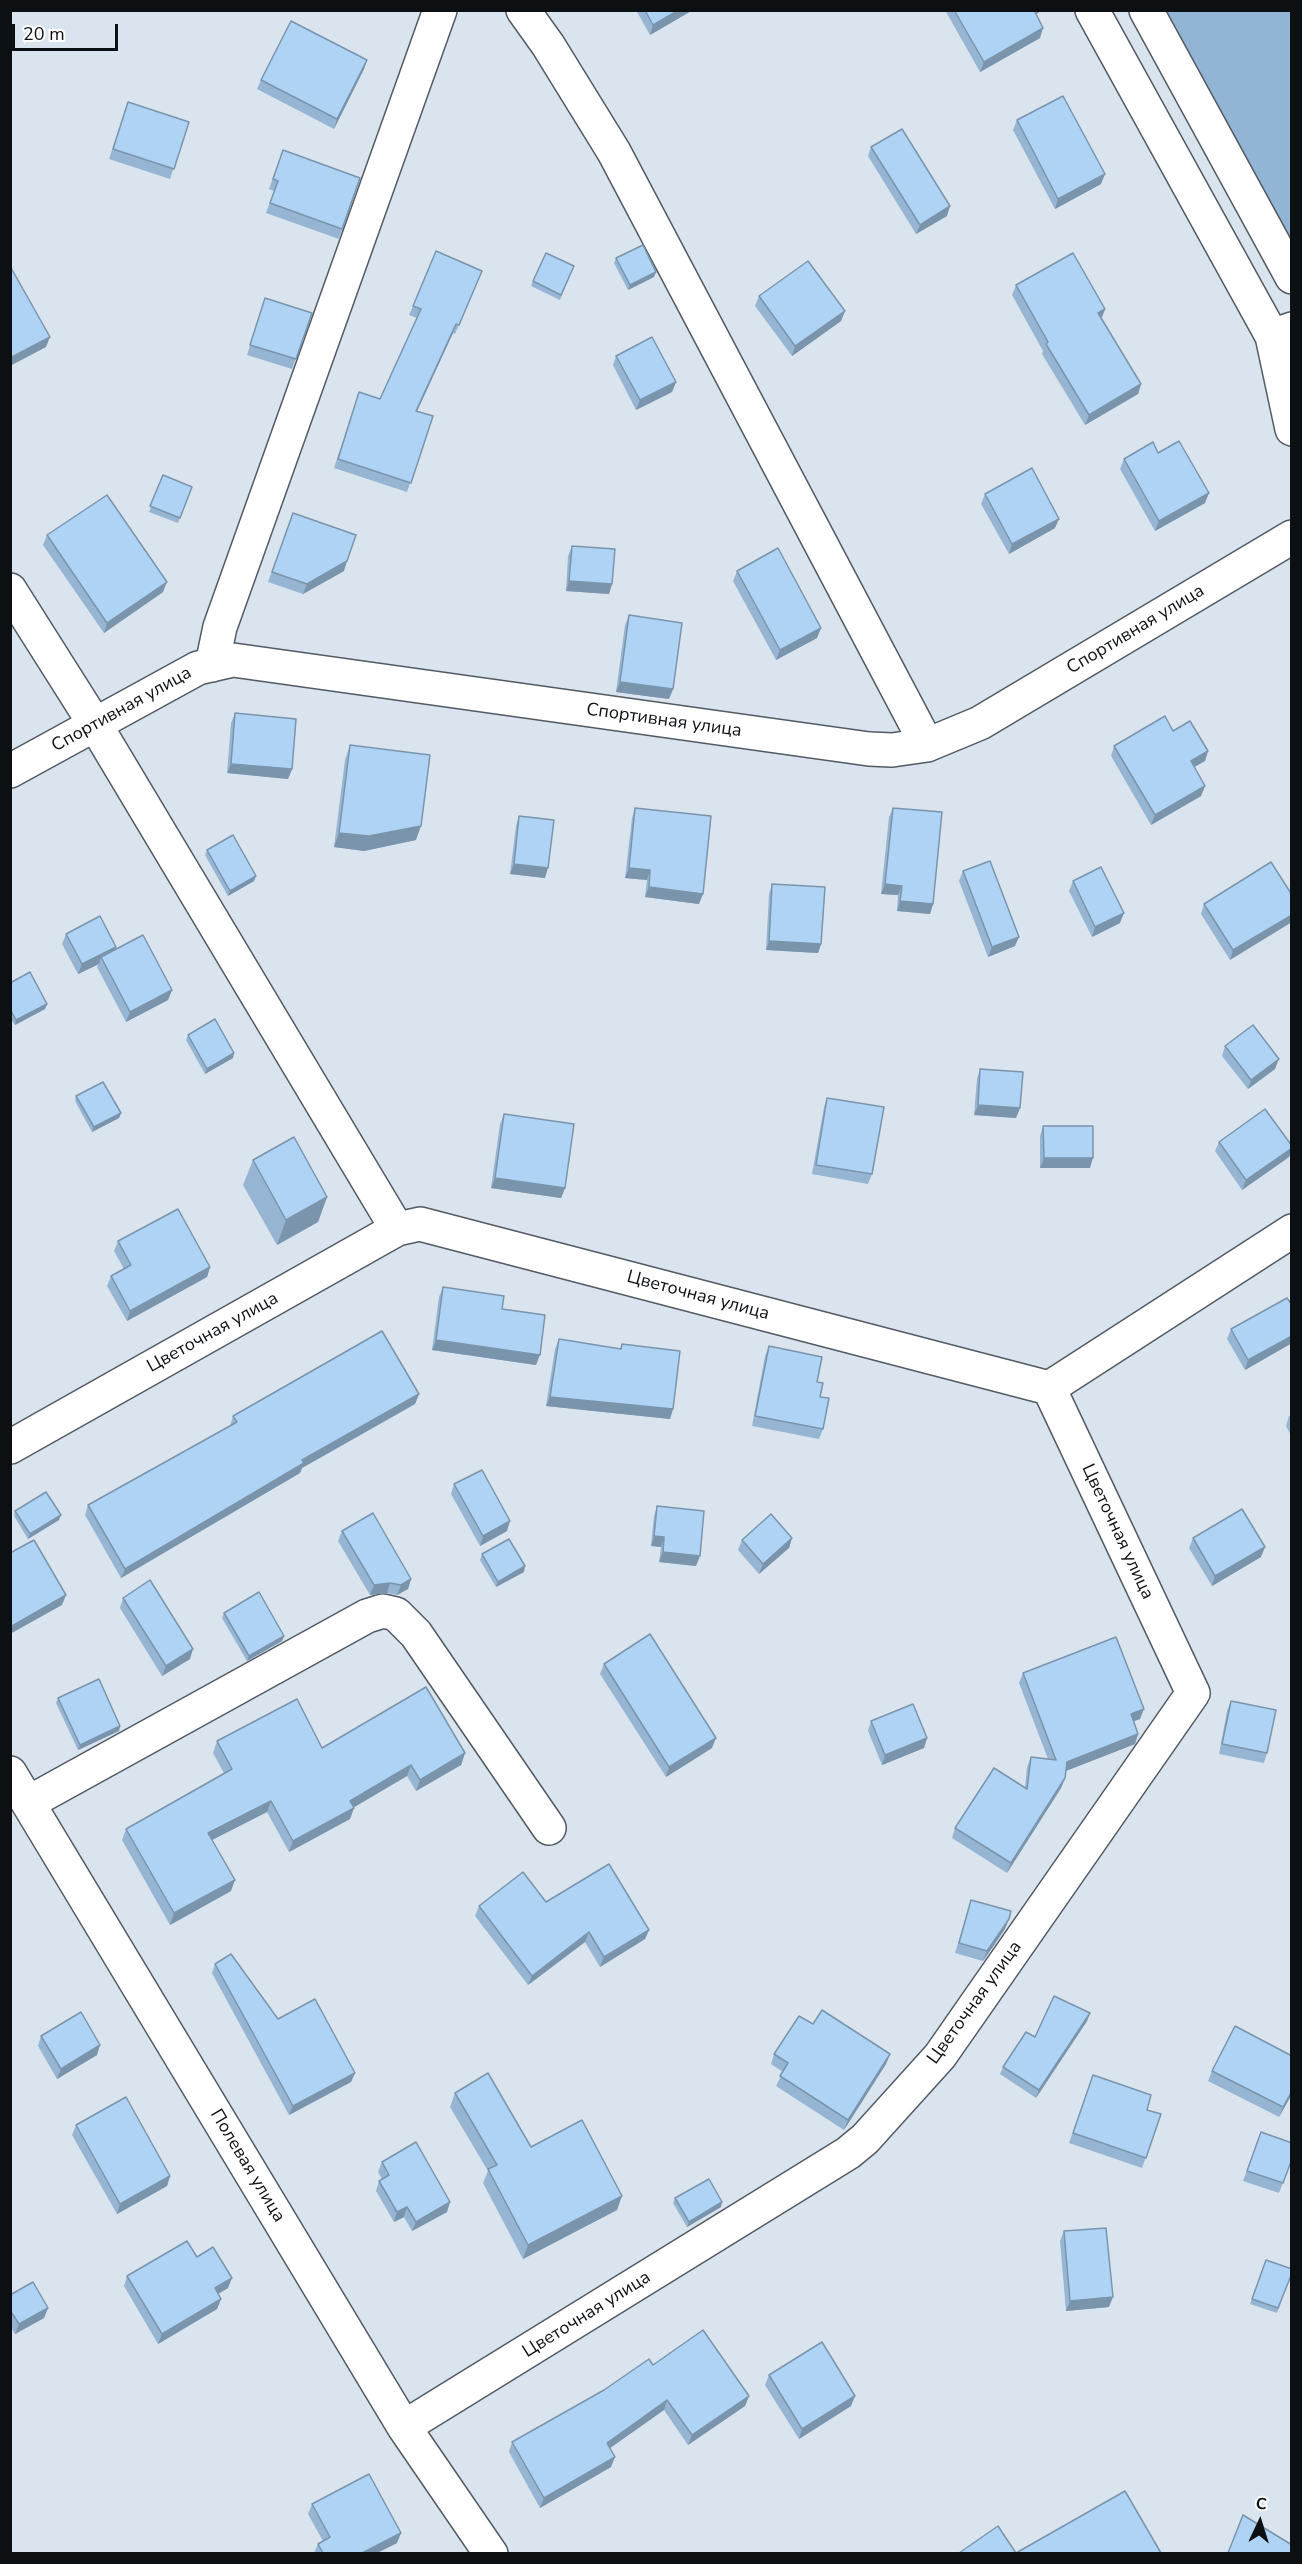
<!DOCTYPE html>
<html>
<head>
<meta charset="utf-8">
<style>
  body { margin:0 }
  #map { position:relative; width:1302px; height:2564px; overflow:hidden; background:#dae4ee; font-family:"Nunito Sans",sans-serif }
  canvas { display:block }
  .frame { position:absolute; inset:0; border:12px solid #0d1013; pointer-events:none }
  .north { position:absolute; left:1230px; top:2492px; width:60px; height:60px; -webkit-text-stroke:4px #fff; paint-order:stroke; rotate:4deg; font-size:16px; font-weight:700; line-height:24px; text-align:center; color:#0d1013 }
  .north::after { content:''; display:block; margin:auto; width:21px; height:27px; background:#0d1013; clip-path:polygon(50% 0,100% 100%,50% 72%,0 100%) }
  .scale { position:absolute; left:12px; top:24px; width:106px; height:27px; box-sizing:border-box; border:3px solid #0d1013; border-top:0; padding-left:8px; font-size:18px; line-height:21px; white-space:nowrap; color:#0d1013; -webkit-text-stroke:4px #fff; paint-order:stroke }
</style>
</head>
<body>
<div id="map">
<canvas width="1302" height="2564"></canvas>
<div class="frame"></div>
<div class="north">С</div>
<div class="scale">20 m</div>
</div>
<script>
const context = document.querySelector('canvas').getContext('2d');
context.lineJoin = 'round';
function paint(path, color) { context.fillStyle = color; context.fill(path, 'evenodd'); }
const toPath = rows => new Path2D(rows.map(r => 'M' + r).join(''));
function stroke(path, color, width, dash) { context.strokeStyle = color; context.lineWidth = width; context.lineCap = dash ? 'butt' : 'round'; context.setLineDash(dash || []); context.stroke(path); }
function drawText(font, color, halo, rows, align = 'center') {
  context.font = font + ' "Nunito Sans",sans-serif'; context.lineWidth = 5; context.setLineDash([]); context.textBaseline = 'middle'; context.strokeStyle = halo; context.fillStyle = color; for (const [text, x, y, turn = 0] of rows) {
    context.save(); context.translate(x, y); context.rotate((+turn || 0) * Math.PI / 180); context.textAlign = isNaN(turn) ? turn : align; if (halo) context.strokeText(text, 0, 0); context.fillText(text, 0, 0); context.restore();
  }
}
const green = toPath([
  [1166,11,1291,11,1291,244]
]);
const minor = toPath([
  [523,10,548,45,614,152,927,745],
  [1092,10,1272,336,1292,329],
  [1146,10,1292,277],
  [1272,336,1292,429],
  [10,590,96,726,397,1229],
  [212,665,220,627,440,10],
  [10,771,198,668,233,660,869,749,892,750,927,745,980,723,1292,537],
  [1049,1388,1292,1231],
  [10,1447,397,1229,420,1224,1049,1388,1193,1693,940,2056,865,2139,848,2153,404,2427],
  [10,1773,404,2427,491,2554],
  [28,1803,367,1616,383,1611,396,1614,416,1634,549,1828]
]);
const wall = toPath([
  [636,10,693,10,650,35],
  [945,10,1043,10,1036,14,1040,38,980,72],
  [367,60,364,69,334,129,257,89,261,80],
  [128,102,189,122,170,179,109,159],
  [1017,120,1101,184,1055,209,1013,130],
  [871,147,947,216,916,234,868,156],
  [283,150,360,178,339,239,266,213,274,191,269,189],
  [616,258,654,277,628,290,614,263],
  [574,266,560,300,531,286,533,281],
  [482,271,455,334,453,333,417,411,433,416,407,492,334,468,359,392,380,399,417,318,409,315,413,306],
  [1016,285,1105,309,1102,318,1141,384,1138,394,1085,425,1042,354,1043,351,1012,295],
  [759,296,845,311,841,321,792,356,755,306],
  [265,298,312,313,292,369,247,355],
  [616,356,676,382,672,392,636,410,613,365],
  [1158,453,1205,503,1155,531,1120,469,1124,459],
  [163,475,192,487,178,523,149,512],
  [985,494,1055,528,1009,554,981,504],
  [293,513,344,571,303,594,268,582],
  [47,535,163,592,104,633,43,545],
  [572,546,612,584,609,594,566,591,568,556],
  [737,571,817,638,776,660,733,581],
  [629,615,673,689,669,699,616,692,625,625],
  [235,713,292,769,288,779,227,773,231,723],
  [1173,731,1208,751,1205,761,1194,767,1205,786,1201,796,1151,825,1111,756,1114,746],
  [350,745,416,840,364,851,334,847,345,760],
  [635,808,699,904,645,897,647,880,625,878,632,818],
  [893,808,933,904,930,914,897,911,898,895,881,894,889,817],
  [519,816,545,878,510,874,516,826],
  [207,850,256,876,254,881,228,896,205,855],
  [1271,862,1230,960,1201,914,1204,904],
  [963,871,1015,946,988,957,959,881],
  [1073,881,1120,923,1092,937,1069,891],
  [772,884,821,944,818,953,766,950,769,894],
  [66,934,114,950,172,990,168,1000,126,1022,97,967,99,964,78,974,62,944],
  [10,983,47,1004,45,1009,15,1025,10,1018],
  [188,1035,233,1058,205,1074,186,1040],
  [1225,1046,1275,1069,1248,1089,1222,1056],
  [980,1069,1020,1108,1016,1118,974,1115,977,1079],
  [76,1096,121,1113,119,1118,92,1132,75,1101],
  [827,1098,872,1174,868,1184,812,1174,824,1107],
  [504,1114,565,1188,561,1198,491,1188,500,1124],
  [1043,1126,1090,1168,1040,1168,1040,1136],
  [1219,1142,1292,1146,1292,1151,1289,1157,1242,1190,1215,1151],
  [253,1160,327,1197,318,1222,277,1245,243,1185],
  [118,1241,210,1267,207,1277,127,1321,107,1286,111,1276,124,1269,114,1251],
  [443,1287,502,1309,536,1365,432,1350,439,1297],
  [1292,1305,1292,1343,1245,1370,1227,1339,1231,1329],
  [559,1339,620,1349,622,1344,673,1409,670,1419,546,1406,555,1349],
  [769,1346,820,1397,823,1429,819,1439,752,1426,765,1356],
  [419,1394,415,1404,302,1468,300,1473,121,1578,85,1515,88,1505,230,1426,233,1416],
  [1292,1415,1292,1437,1286,1426,1289,1416],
  [454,1484,507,1531,480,1546,451,1494],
  [657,1506,696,1566,659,1562,661,1547,651,1546,654,1516],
  [15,1511,59,1520,28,1539,14,1516],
  [342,1531,411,1579,408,1589,397,1595,387,1593,370,1595,338,1541],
  [792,1538,789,1548,759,1574,738,1550,742,1540],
  [1193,1538,1261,1557,1212,1586,1189,1548],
  [482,1554,524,1572,496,1587,480,1560],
  [123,1598,190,1659,162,1676,120,1608],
  [224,1613,284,1636,282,1641,247,1661,222,1618],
  [604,1664,712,1748,666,1777,600,1674],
  [1023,1673,1140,1719,1133,1721,1138,1734,1135,1744,1066,1771,1065,1778,1061,1788,1007,1873,952,1838,955,1828,1025,1788,1027,1767,1031,1757,1048,1759,1019,1683],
  [58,1698,120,1726,119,1731,78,1750,56,1703],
  [1231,1701,1267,1753,1264,1763,1219,1754,1227,1711],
  [871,1721,927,1738,924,1748,882,1765,868,1731],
  [217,1741,322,1748,465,1753,461,1765,416,1791,407,1776,354,1807,350,1819,289,1852,267,1812,212,1840,231,1891,170,1925,122,1840,126,1829,224,1773,213,1753],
  [971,1900,1005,1929,983,1961,955,1953],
  [546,1902,649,1930,645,1939,600,1967,585,1942,528,1985,475,1916,479,1906],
  [215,1964,278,2019,355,2073,351,2082,289,2115,212,1973],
  [1090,2013,1087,2021,1036,2098,1000,2074,1003,2067,1035,2037],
  [813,2024,890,2054,886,2064,844,2130,776,2086,783,2072,771,2064,774,2054],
  [41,2036,97,2055,57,2079,38,2046],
  [1212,2071,1292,2094,1279,2117,1208,2081],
  [1093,2075,1147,2110,1161,2114,1142,2168,1069,2143],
  [455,2093,531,2147,617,2210,523,2259,483,2183,488,2171,450,2107],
  [76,2125,170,2176,167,2186,117,2214,72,2135],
  [1261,2132,1292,2159,1279,2193,1243,2181],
  [382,2162,447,2212,412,2231,404,2217,394,2222,376,2191,379,2181,382,2179,378,2172],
  [675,2198,721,2207,687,2227,673,2203],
  [1064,2231,1109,2307,1066,2311,1060,2241],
  [197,2257,228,2288,218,2294,221,2299,217,2309,158,2344,124,2286,127,2276],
  [1266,2260,1292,2273,1277,2313,1250,2304],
  [10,2295,48,2308,44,2318,15,2334,10,2326],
  [653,2365,749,2396,745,2406,688,2445,664,2410,610,2448,611,2467,540,2508,509,2452,512,2442,604,2390],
  [769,2375,851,2406,799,2439,765,2385],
  [312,2504,397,2543,377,2553,314,2553,318,2544,323,2541,308,2514]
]);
const shadedWall = toPath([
  [679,10,693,10,650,35,653,25],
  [1032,10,1043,10,1029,18],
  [1043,28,1040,38,980,72,984,62],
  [367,60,364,69,334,129,337,119],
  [1105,174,1101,184,1055,209,1058,199],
  [950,206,947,216,916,234,920,225],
  [656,272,654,277,628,290,630,285],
  [1105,309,1101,319,1098,313],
  [845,311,841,321,792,356,795,346],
  [456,324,453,333,413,420,416,411],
  [50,337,46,347,10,366,10,358],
  [676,382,672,392,636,410,640,400],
  [1141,384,1138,394,1085,425,1089,415],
  [1209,493,1205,503,1155,531,1159,521],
  [1059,519,1055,528,1009,554,1012,544],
  [347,561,344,571,303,594,307,584],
  [569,581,612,584,609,594,566,591],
  [167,582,163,592,104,633,107,623],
  [821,628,817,638,776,660,780,650],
  [620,682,673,689,669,699,616,692],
  [1208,751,1205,761,1187,771,1191,761],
  [231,764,292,769,288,779,227,773],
  [1205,786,1201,796,1151,825,1155,815],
  [421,826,416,840,364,851,334,847,339,833],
  [514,864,548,868,545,878,510,874],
  [629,868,650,870,647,880,625,878],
  [256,876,254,881,228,896,230,891],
  [885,884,902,886,898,895,881,894],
  [649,887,703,894,699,904,645,897],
  [900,901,933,904,930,914,897,911],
  [1124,913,1120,923,1092,937,1095,927],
  [1292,915,1292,922,1230,960,1233,950],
  [1019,937,1015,946,988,957,992,947],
  [769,941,821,944,818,953,766,950],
  [116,947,112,957,101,957,99,964,78,974,82,964],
  [172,990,168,1000,126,1022,130,1012],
  [47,1004,45,1009,15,1025,16,1020],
  [234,1053,233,1058,205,1074,207,1069],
  [1279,1059,1275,1069,1248,1089,1251,1080],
  [978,1105,1020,1108,1016,1118,974,1115],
  [121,1113,119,1118,92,1132,94,1127],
  [1292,1148,1289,1157,1242,1190,1246,1180],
  [1044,1158,1093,1158,1090,1168,1040,1168],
  [495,1178,565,1188,561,1198,491,1188],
  [327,1197,318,1222,277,1245,286,1220],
  [210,1267,207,1277,127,1321,130,1311],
  [1292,1336,1292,1343,1245,1370,1248,1360],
  [436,1340,540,1355,536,1365,432,1350],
  [419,1394,415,1404,302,1468,300,1473,121,1578,125,1569,302,1460],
  [550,1397,673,1409,670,1419,546,1406],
  [61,1515,59,1520,28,1539,30,1534],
  [510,1521,507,1531,480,1546,483,1536],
  [654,1536,664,1537,661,1547,651,1546],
  [792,1538,789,1548,759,1574,763,1564],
  [1265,1547,1261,1557,1212,1586,1215,1576],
  [663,1552,700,1556,696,1566,659,1562],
  [525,1566,524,1572,496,1587,498,1582],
  [411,1579,408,1589,397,1595,401,1585],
  [390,1583,387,1593,370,1595,374,1585],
  [66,1595,62,1605,10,1634,10,1629,12,1626],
  [284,1636,282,1641,247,1661,249,1656],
  [193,1649,190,1659,162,1676,166,1666],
  [1144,1709,1140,1719,1127,1724,1131,1714],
  [120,1726,119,1731,78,1750,80,1745],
  [1138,1734,1135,1744,1063,1772,1067,1762],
  [716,1738,712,1748,666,1777,669,1767],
  [927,1738,924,1748,882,1765,885,1755],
  [465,1753,461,1765,416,1791,420,1780],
  [411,1765,407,1776,346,1812,350,1801],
  [1065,1778,1061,1788,1007,1873,1011,1863],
  [271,1801,267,1812,204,1844,208,1833],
  [354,1808,350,1819,289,1852,293,1841],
  [235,1880,231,1891,170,1925,174,1913],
  [1009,1919,1005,1929,983,1961,987,1951],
  [649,1930,645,1939,600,1967,604,1957],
  [589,1932,585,1942,528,1985,532,1976],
  [1090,2013,1087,2021,1036,2098,1039,2090],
  [100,2045,97,2055,57,2079,61,2069],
  [890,2054,886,2064,844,2130,848,2120],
  [355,2073,351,2082,289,2115,293,2106],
  [1292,2091,1292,2094,1279,2117,1283,2107],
  [170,2176,167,2186,117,2214,120,2204],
  [622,2196,617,2210,523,2259,528,2245],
  [450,2202,447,2212,412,2231,416,2222],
  [722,2202,721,2207,687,2227,689,2222],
  [407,2207,404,2217,394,2222,397,2212],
  [232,2278,228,2288,211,2298,215,2288],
  [1113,2297,1109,2307,1066,2311,1070,2301],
  [221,2299,217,2309,158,2344,162,2334],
  [48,2308,44,2318,15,2334,19,2324],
  [749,2396,745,2406,688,2445,692,2435],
  [855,2396,851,2406,799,2439,802,2429],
  [667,2400,664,2410,603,2453,607,2443],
  [615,2457,611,2467,540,2508,544,2498],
  [401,2533,397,2543,377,2553,362,2553]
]);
const building = toPath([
  [645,10,679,10,653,25,645,10],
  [954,10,1034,10,1043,28,984,62,954,10],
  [291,21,367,60,337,119,261,80,291,21],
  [1063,96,1105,174,1058,199,1017,120,1063,96],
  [128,102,189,122,174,169,113,149,128,102],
  [902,129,950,206,920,225,871,147,902,129],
  [283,150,360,178,342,229,270,203,278,181,273,179,283,150],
  [643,245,656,272,630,285,616,258,643,245],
  [436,251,482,271,459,325,456,324,416,411,433,416,411,483,338,459,359,392,380,399,421,309,413,306,436,251],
  [546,253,574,266,561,295,533,281,546,253],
  [1073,253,1105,309,1098,313,1141,384,1089,415,1046,344,1048,342,1016,285,1073,253],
  [808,261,845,311,795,346,759,296,808,261],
  [10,266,50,337,10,358,10,266],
  [265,298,312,313,296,359,250,345,265,298],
  [652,337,676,382,640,400,616,356,652,337],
  [1179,441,1209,493,1159,521,1124,459,1153,442,1158,453,1179,441],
  [1032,468,1059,519,1012,544,985,494,1032,468],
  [163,475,192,487,180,518,150,506,163,475],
  [107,495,167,582,107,623,47,535,107,495],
  [293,513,356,535,347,561,307,584,272,572,293,513],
  [572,546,615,549,612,584,569,581,572,546],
  [778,548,821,628,780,650,737,571,778,548],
  [629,615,682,623,673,689,620,682,629,615],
  [235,713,296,719,292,769,231,764,235,713],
  [1165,716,1173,731,1190,721,1208,751,1191,761,1205,786,1155,815,1114,746,1165,716],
  [350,745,430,755,421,826,369,836,339,833,350,745],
  [635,808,711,816,703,894,649,887,650,870,629,868,635,808],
  [893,808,942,812,933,904,900,901,902,886,885,884,893,808],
  [519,816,554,820,548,868,514,864,519,816],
  [233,835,256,876,230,891,207,850,233,835],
  [990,861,1019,937,992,947,963,871,990,861],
  [1271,862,1292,895,1292,915,1233,950,1204,904,1271,862],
  [1101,867,1124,913,1095,927,1073,881,1101,867],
  [772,884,825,887,821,944,769,941,772,884],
  [100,916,116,947,82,964,66,934,100,916],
  [143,935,172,990,130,1012,101,957,143,935],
  [30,972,47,1004,16,1020,10,1009,10,983,30,972],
  [215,1019,234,1053,207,1069,188,1035,215,1019],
  [1253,1025,1279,1059,1251,1080,1225,1046,1253,1025],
  [980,1069,1023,1072,1020,1108,978,1105,980,1069],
  [103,1082,121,1113,94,1127,76,1096,103,1082],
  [827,1098,884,1107,872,1174,816,1165,827,1098],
  [1265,1109,1292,1146,1292,1148,1246,1180,1219,1142,1265,1109],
  [504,1114,574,1124,565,1188,495,1178,504,1114],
  [1043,1126,1093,1126,1093,1158,1044,1158,1043,1126],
  [294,1137,327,1197,286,1220,253,1160,294,1137],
  [178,1209,210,1267,130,1311,111,1276,131,1265,118,1241,178,1209],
  [443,1287,504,1296,502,1309,545,1315,540,1355,436,1340,443,1287],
  [1287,1298,1292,1305,1292,1336,1248,1360,1231,1329,1287,1298],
  [382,1331,419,1394,302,1460,304,1463,125,1569,88,1505,237,1422,233,1416,382,1331],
  [559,1339,621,1349,622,1344,680,1351,673,1409,550,1397,559,1339],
  [769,1346,822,1357,817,1382,823,1383,820,1397,829,1398,823,1429,755,1416,769,1346],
  [482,1470,510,1521,483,1536,454,1484,482,1470],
  [46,1492,61,1515,30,1534,15,1511,46,1492],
  [657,1506,704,1511,700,1556,663,1552,664,1537,654,1536,657,1506],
  [1242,1509,1265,1547,1215,1576,1193,1538,1242,1509],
  [373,1513,411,1579,401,1585,390,1583,374,1585,342,1531,373,1513],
  [771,1514,792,1538,763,1564,742,1540,771,1514],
  [509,1539,525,1566,498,1582,482,1554,509,1539],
  [34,1540,66,1595,12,1626,10,1623,10,1553,34,1540],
  [150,1580,193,1649,166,1666,123,1598,150,1580],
  [259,1592,284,1636,249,1656,224,1613,259,1592],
  [650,1634,716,1738,669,1767,604,1664,650,1634],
  [1116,1637,1144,1709,1131,1714,1138,1734,1067,1762,1065,1778,1011,1863,955,1828,994,1768,1027,1789,1031,1757,1056,1760,1023,1673,1116,1637],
  [99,1679,120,1726,80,1745,58,1698,99,1679],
  [426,1687,465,1753,420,1780,411,1765,350,1801,354,1808,293,1841,271,1801,208,1833,235,1880,174,1913,126,1829,232,1769,217,1741,297,1699,322,1748,426,1687],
  [1231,1701,1276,1710,1267,1753,1222,1744,1231,1701],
  [913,1704,927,1738,885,1755,871,1721,913,1704],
  [609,1864,649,1930,604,1957,589,1932,532,1976,479,1906,523,1872,546,1902,609,1864],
  [971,1900,1011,1911,1009,1919,987,1951,959,1943,971,1900],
  [231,1954,278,2019,315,1999,355,2073,293,2106,215,1964,231,1954],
  [1054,1996,1090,2013,1039,2090,1003,2067,1026,2032,1035,2037,1054,1996],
  [822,2010,890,2054,848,2120,780,2076,788,2063,774,2054,799,2016,813,2024,822,2010],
  [81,2012,100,2045,61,2069,41,2036,81,2012],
  [1235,2026,1292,2056,1292,2091,1283,2107,1212,2071,1235,2026],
  [488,2073,531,2147,582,2120,622,2196,528,2245,488,2169,497,2165,455,2093,488,2073],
  [1093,2075,1151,2095,1147,2110,1161,2114,1146,2158,1073,2133,1093,2075],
  [126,2097,170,2176,120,2204,76,2125,126,2097],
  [1261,2132,1292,2143,1292,2159,1283,2183,1247,2171,1261,2132],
  [416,2142,450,2202,416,2222,407,2207,397,2212,379,2181,389,2175,382,2162,416,2142],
  [709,2179,722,2202,689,2222,675,2198,709,2179],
  [1106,2228,1113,2297,1070,2301,1064,2231,1106,2228],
  [187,2241,197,2257,213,2247,232,2278,215,2288,221,2299,162,2334,127,2276,187,2241],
  [1266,2260,1292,2269,1292,2273,1278,2308,1252,2299,1266,2260],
  [33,2282,48,2308,19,2324,10,2310,10,2295,33,2282],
  [703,2330,749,2396,692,2435,667,2400,607,2443,615,2457,544,2498,512,2442,604,2390,649,2359,653,2365,703,2330],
  [822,2342,855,2396,802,2429,769,2375,822,2342],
  [369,2474,401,2533,362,2553,323,2553,318,2544,330,2537,312,2504,369,2474],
  [1125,2491,1161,2553,959,2553,998,2526,1016,2553,1125,2491],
  [1243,2515,1292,2545,1292,2553,1228,2553,1243,2515]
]);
const streetNames = [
  ["Спортивная улица",1136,630,-31],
  ["Спортивная улица",122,710,-29],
  ["Спортивная улица",664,721,8],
  ["Цветочная улица",698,1296,15],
  ["Цветочная улица",213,1333,-29],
  ["Цветочная улица",1117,1532,65],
  ["Цветочная улица",975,2003,-54],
  ["Полевая улица",247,2166,59],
  ["Цветочная улица",587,2315,-32]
];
paint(green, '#93b5d5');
stroke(minor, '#525a63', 36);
stroke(minor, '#fff', 33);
paint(wall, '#96b5d3');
paint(shadedWall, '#7a94ac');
paint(building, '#aed3f5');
stroke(building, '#7a94ac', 1.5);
drawText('18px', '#0d1013', '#fff', streetNames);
</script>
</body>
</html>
